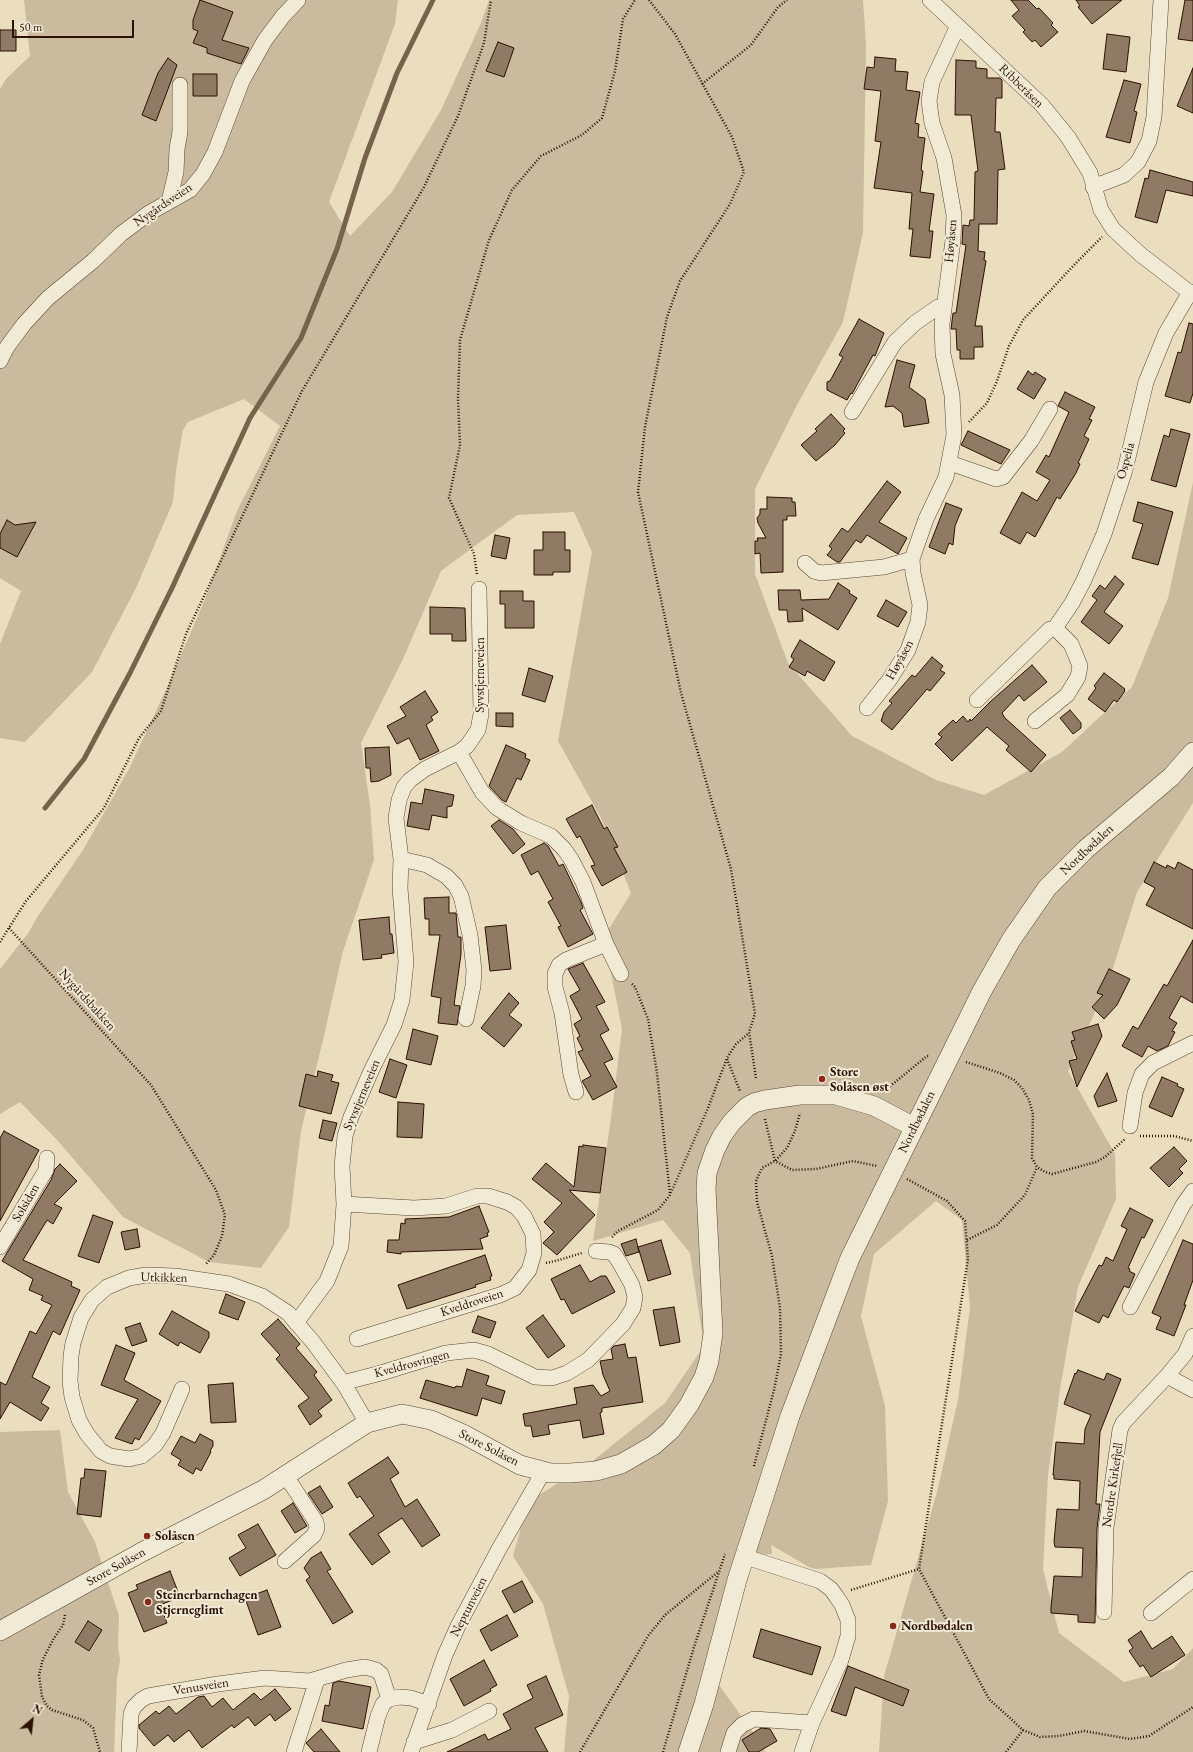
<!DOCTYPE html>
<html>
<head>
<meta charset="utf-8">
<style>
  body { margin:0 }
  #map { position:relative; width:1193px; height:1752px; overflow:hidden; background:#eadebf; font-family:"EB Garamond",serif }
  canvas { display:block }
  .north { position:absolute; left:12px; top:1700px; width:40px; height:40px; -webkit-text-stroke:3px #f1ead5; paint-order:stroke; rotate:28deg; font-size:11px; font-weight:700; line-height:16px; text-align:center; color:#2c1000 }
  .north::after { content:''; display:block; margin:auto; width:14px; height:18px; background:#2c1000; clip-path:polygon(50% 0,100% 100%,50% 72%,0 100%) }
  .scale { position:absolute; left:12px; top:20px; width:122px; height:18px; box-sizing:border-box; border:2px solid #2c1000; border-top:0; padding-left:5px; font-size:12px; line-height:14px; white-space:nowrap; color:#2c1000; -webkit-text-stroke:3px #f1ead5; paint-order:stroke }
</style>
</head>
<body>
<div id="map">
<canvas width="1193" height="1752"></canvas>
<div class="north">N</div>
<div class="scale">50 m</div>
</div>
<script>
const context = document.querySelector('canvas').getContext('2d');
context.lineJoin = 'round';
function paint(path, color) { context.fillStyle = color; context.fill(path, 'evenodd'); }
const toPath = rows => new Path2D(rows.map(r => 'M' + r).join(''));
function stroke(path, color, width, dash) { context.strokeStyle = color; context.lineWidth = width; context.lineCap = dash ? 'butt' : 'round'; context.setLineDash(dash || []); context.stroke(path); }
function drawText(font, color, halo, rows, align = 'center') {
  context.font = font + ' "EB Garamond",serif'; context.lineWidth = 4; context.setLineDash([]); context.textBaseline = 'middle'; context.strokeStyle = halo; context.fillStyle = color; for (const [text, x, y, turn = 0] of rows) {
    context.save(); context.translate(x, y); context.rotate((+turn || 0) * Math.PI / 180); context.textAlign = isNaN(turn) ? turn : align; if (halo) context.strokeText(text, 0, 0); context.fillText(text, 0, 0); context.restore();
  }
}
const green = toPath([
  [24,0,398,0,395,24,329,202,350,236,392,192,441,110,481,23,489,0,863,0,866,44,863,233,843,322,797,405,755,489,755,574,788,663,852,736,936,780,984,795,1062,752,1132,687,1168,598,1193,482,1193,803,1137,892,1108,984,1068,1071,1115,1154,1116,1199,1078,1287,1061,1383,1048,1475,1043,1569,1059,1633,1124,1682,1173,1669,1193,1648,1193,1752,879,1752,884,1676,937,1492,958,1400,970,1307,962,1220,936,1201,874,1254,861,1316,885,1406,888,1501,871,1565,816,1569,809,1567,771,1545,772,1554,749,1555,714,1678,762,1745,765,1752,564,1752,569,1696,543,1604,513,1556,528,1502,590,1463,665,1403,704,1346,690,1253,663,1220,593,1241,611,1118,622,1029,604,937,631,893,600,816,558,741,592,552,574,512,517,515,441,571,403,659,361,743,370,805,374,860,343,951,323,1040,301,1131,289,1227,261,1268,209,1262,123,1217,59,1142,20,1102,0,1114,0,969,29,932,36,919,83,850,130,767,169,683,205,599,237,511,280,426,244,399,188,422,183,430,176,470,173,502,136,588,92,672,25,742,0,738,0,644,21,591,0,578,0,89,6,79,30,56],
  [60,1430,68,1492,95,1542,119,1616,118,1645,120,1661,117,1678,114,1752,0,1752,0,1432]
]);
const stream = toPath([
  [45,808,84,759,130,673,172,588,250,418,301,338,337,249,365,158,397,73,433,0]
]);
const building = toPath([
  [200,0,233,12,222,40,249,48,241,64,207,53,207,48,193,43,198,31,193,29,193,20,200,0],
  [1011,0,1028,0,1037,9,1039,8,1053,23,1051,25,1058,32,1041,47,1035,40,1032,42,1023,32,1025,30,1012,16,1019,10,1011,0],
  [1076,0,1122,0,1092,24,1078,7,1080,6,1076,0],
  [1185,0,1193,0,1193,41,1178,39,1185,0],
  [0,30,16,30,16,51,0,51,0,30],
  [1107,34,1130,37,1126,72,1103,69,1107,34],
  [498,42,514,48,504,77,486,71,498,42],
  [875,57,896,59,895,71,908,72,906,90,920,92,915,123,919,124,918,137,925,138,921,170,923,171,920,192,934,194,929,231,933,231,930,258,910,256,913,229,909,229,912,193,874,188,881,142,875,141,881,91,864,89,867,67,874,68,875,57],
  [168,58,177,65,156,121,142,115,158,73,168,58],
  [956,60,976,61,976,68,987,69,987,78,1000,78,1002,80,1002,98,996,98,995,132,1000,132,1005,169,998,170,997,224,979,224,978,251,985,252,984,260,986,261,975,326,982,326,983,347,974,347,974,359,960,359,960,350,957,350,956,329,951,329,953,313,956,313,966,245,962,244,963,225,969,226,970,220,974,220,975,172,978,171,971,115,955,115,956,60],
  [1193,68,1193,113,1177,106,1193,68],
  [193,74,217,74,217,96,193,96,193,74],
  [1124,80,1141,84,1134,111,1137,112,1130,143,1106,137,1124,80],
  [1150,170,1193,182,1193,196,1166,190,1157,223,1135,217,1145,178,1148,179,1150,170],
  [859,319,884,333,875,356,873,355,852,394,851,393,847,400,827,390,827,382,830,381,843,357,839,355,859,319],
  [1189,323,1193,324,1193,393,1190,403,1165,396,1178,352,1181,353,1189,323],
  [897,360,915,365,909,387,925,399,929,423,904,427,902,413,893,406,885,407,897,360],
  [1028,371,1033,375,1035,372,1046,379,1034,399,1017,389,1028,371],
  [1065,392,1095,407,1089,419,1092,420,1084,436,1089,439,1078,463,1080,464,1076,473,1060,499,1057,497,1035,537,1027,532,1020,544,1000,533,1022,492,1037,501,1050,480,1036,472,1046,455,1049,457,1069,412,1058,406,1065,392],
  [831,414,845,429,843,431,845,433,835,445,816,461,801,445,817,431,815,429,831,414],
  [1171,429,1190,434,1176,487,1151,480,1164,435,1169,437,1171,429],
  [968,431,1010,450,1001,464,961,445,968,431],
  [887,481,901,492,879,522,907,538,898,554,867,535,861,543,856,540,840,562,837,562,827,555,832,549,829,546,842,528,848,532,887,481],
  [767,497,792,498,792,502,795,502,796,516,787,516,787,520,783,520,783,572,761,573,760,553,755,554,755,541,758,541,757,538,766,538,758,523,757,518,760,514,760,509,767,509,767,497],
  [1138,502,1173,512,1158,565,1132,558,1143,524,1133,521,1138,502],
  [946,503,962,509,955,526,953,545,949,543,945,554,929,547,946,503],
  [7,520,15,525,36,522,17,557,0,548,0,534,7,520],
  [543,532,565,532,565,550,570,550,570,572,553,572,553,575,534,575,534,550,543,550,543,532],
  [495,535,510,538,506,559,491,556,495,535],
  [1115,576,1124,584,1104,612,1123,626,1109,644,1081,622,1097,600,1092,596,1100,585,1105,589,1115,576],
  [838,583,850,591,849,593,857,598,838,630,802,608,803,621,788,622,787,610,779,610,778,590,800,590,801,600,829,599,838,583],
  [500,591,523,591,523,601,534,601,534,628,505,628,505,604,500,604,500,591],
  [886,600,907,612,898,627,877,616,886,600],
  [430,607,465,608,466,641,452,641,452,634,430,634,430,607],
  [800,640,835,662,824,681,807,671,805,676,789,667,794,659,791,657,792,654,800,640],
  [932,657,943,666,940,670,945,673,930,691,927,689,892,730,881,721,884,712,892,703,889,701,912,675,915,677,932,657],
  [1032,665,1047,682,1024,701,1019,695,1002,713,1005,718,1046,755,1031,772,1006,750,1009,746,987,727,952,761,935,744,942,737,938,734,953,720,956,723,963,716,968,722,970,719,971,721,990,702,1032,665],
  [529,668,553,676,545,702,522,695,529,668],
  [1104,673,1125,689,1124,690,1125,691,1117,702,1114,700,1105,712,1088,699,1096,688,1094,686,1104,673],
  [425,691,438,712,431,717,433,720,426,725,439,751,420,760,409,738,397,744,387,726,406,716,400,707,425,691],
  [1070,710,1081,723,1081,728,1073,734,1060,718,1070,710],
  [496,713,513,713,513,727,496,726,496,713],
  [506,745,526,754,525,758,530,760,521,780,517,778,506,802,502,800,489,786,506,745],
  [389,747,391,775,379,781,371,782,370,768,366,768,365,748,389,747],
  [425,789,454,795,452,806,447,807,447,818,432,815,429,830,407,826,411,802,422,804,425,789],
  [592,805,604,829,607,827,618,847,614,848,627,872,602,886,591,866,595,865,580,836,577,838,566,819,592,805],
  [499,820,513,829,525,844,513,854,491,826,499,820],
  [544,843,548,846,559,866,563,864,581,902,583,908,580,910,593,934,568,947,558,927,561,926,548,902,553,899,538,871,531,875,521,855,544,843],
  [1154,862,1166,868,1167,865,1175,869,1178,862,1193,870,1193,929,1146,905,1155,888,1144,882,1154,862],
  [449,897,449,913,456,913,458,937,461,937,461,954,454,1005,460,1006,457,1025,438,1023,441,998,431,996,440,935,429,935,429,919,425,919,424,898,449,897],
  [389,917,390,934,392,934,394,953,381,955,382,958,363,960,359,920,389,917],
  [506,925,511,969,490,971,485,927,506,925],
  [1193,940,1193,1003,1181,996,1169,1018,1177,1023,1172,1031,1175,1032,1168,1046,1157,1051,1148,1046,1142,1057,1122,1046,1133,1026,1138,1029,1164,984,1167,986,1193,940],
  [583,963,605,1002,596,1006,609,1030,600,1035,613,1059,604,1063,617,1087,593,1100,582,1081,591,1076,578,1052,583,1050,577,1038,580,1036,574,1024,582,1019,570,996,580,990,568,969,583,963],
  [1109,969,1130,979,1117,1005,1104,1019,1092,1007,1103,995,1097,993,1109,969],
  [509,993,519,1003,509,1015,522,1025,504,1047,481,1028,509,993],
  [1098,1024,1102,1036,1077,1087,1069,1061,1077,1059,1071,1041,1075,1040,1072,1032,1098,1024],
  [413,1029,438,1036,431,1065,406,1059,413,1029],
  [390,1059,407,1065,396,1098,379,1092,390,1059],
  [318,1071,333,1075,331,1081,339,1083,331,1114,299,1106,306,1074,317,1077,318,1071],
  [1107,1073,1117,1101,1098,1107,1094,1096,1107,1073],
  [1162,1077,1178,1084,1177,1086,1184,1089,1172,1117,1149,1107,1162,1077],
  [398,1102,424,1104,422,1138,397,1137,398,1102],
  [323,1120,337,1123,332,1141,319,1138,323,1120],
  [4,1131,39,1150,0,1221,0,1138,4,1131],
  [583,1145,606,1148,600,1193,569,1190,595,1215,557,1255,543,1243,554,1232,544,1222,562,1203,532,1179,546,1163,574,1187,579,1146,583,1147,583,1145],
  [1174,1147,1187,1161,1179,1169,1183,1173,1169,1187,1150,1168,1174,1147],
  [60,1164,77,1181,54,1204,62,1208,53,1224,47,1220,23,1260,72,1282,71,1286,80,1290,60,1335,53,1331,32,1377,50,1387,41,1403,49,1408,41,1421,10,1402,0,1419,0,1382,6,1385,30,1331,36,1334,52,1305,41,1300,43,1296,29,1290,33,1279,2,1261,51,1180,55,1169,60,1164],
  [479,1206,489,1232,487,1233,488,1236,480,1239,483,1249,401,1252,401,1254,387,1252,388,1240,399,1240,401,1223,405,1224,405,1219,449,1217,479,1206],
  [1130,1208,1153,1220,1144,1238,1142,1237,1128,1268,1130,1269,1129,1271,1135,1274,1129,1288,1124,1286,1108,1318,1103,1315,1099,1323,1075,1311,1099,1265,1102,1266,1106,1257,1113,1261,1127,1229,1121,1226,1130,1208],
  [93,1215,113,1222,99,1263,78,1256,93,1215],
  [137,1229,140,1247,125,1250,121,1232,137,1229],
  [636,1239,639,1252,626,1256,621,1244,636,1239],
  [661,1240,671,1274,648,1281,638,1247,661,1240],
  [1183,1240,1193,1244,1193,1280,1184,1305,1186,1305,1174,1336,1156,1329,1161,1317,1152,1313,1183,1240],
  [485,1255,492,1276,490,1277,491,1280,475,1285,476,1287,407,1309,398,1285,485,1255],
  [580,1265,590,1282,601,1276,606,1276,615,1292,572,1314,564,1299,561,1300,551,1279,580,1265],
  [226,1294,245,1302,238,1320,219,1313,226,1294],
  [674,1307,680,1342,660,1346,653,1310,674,1307],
  [172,1311,209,1332,209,1337,200,1353,180,1342,178,1346,159,1334,172,1311],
  [543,1315,565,1346,548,1358,526,1328,543,1315],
  [478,1316,496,1322,490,1338,472,1332,478,1316],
  [278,1319,300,1344,296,1348,317,1372,314,1375,332,1400,318,1411,322,1416,310,1425,298,1406,309,1398,276,1359,280,1355,261,1334,278,1319],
  [140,1323,147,1341,132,1346,125,1328,140,1323],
  [625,1344,628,1358,636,1357,643,1402,602,1408,602,1412,600,1413,604,1434,583,1438,580,1420,548,1425,550,1434,533,1437,531,1426,525,1426,523,1414,577,1404,574,1388,593,1385,601,1396,610,1391,603,1375,600,1361,613,1359,611,1349,614,1346,625,1344],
  [116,1345,135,1353,124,1380,161,1401,139,1440,135,1438,132,1444,115,1438,138,1399,101,1385,116,1345],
  [467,1369,489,1376,486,1385,505,1391,501,1404,482,1398,477,1416,420,1398,426,1380,455,1388,456,1386,462,1387,467,1369],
  [1078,1370,1104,1380,1107,1373,1121,1379,1100,1432,1096,1504,1100,1504,1097,1528,1095,1623,1078,1622,1078,1615,1051,1613,1051,1608,1054,1576,1082,1577,1083,1548,1055,1547,1054,1542,1057,1509,1079,1510,1080,1481,1054,1479,1054,1475,1053,1475,1056,1442,1084,1444,1085,1429,1091,1415,1064,1404,1075,1373,1076,1374,1078,1370],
  [233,1383,236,1422,211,1423,208,1385,233,1383],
  [200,1434,213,1441,213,1446,210,1451,211,1452,201,1471,196,1468,193,1474,178,1465,181,1460,171,1454,181,1436,195,1443,200,1434],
  [388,1457,399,1473,390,1479,405,1507,417,1499,440,1535,422,1547,402,1518,378,1534,390,1552,372,1565,349,1534,374,1516,360,1496,357,1498,348,1483,388,1457],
  [85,1469,106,1471,101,1517,77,1514,81,1478,84,1478,85,1469],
  [320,1486,333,1507,322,1514,308,1493,320,1486],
  [293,1503,307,1526,295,1533,281,1511,293,1503],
  [258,1524,276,1555,240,1576,229,1558,246,1548,238,1535,258,1524],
  [321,1552,331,1569,327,1571,353,1612,333,1624,306,1580,310,1577,304,1568,311,1558,321,1552],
  [170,1571,180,1597,160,1605,167,1623,144,1632,128,1593,138,1589,136,1585,170,1571],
  [522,1581,533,1602,514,1613,502,1591,522,1581],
  [267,1590,281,1627,258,1635,245,1598,267,1590],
  [507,1615,518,1636,491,1651,480,1630,507,1615],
  [88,1621,102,1630,89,1651,75,1642,88,1621],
  [761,1629,821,1647,812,1675,753,1657,761,1629],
  [1141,1631,1152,1649,1172,1636,1185,1655,1151,1677,1143,1665,1140,1667,1129,1651,1133,1648,1128,1640,1141,1631],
  [484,1660,497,1685,490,1689,491,1691,464,1706,450,1679,484,1660],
  [848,1666,909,1690,903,1706,855,1687,846,1716,831,1711,848,1666],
  [546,1676,563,1715,535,1728,548,1752,447,1752,485,1734,488,1740,511,1729,503,1714,533,1698,527,1685,546,1676],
  [339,1681,371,1687,363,1729,322,1721,325,1705,329,1706,333,1683,339,1681],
  [275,1689,291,1709,275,1721,270,1714,255,1726,248,1717,234,1728,232,1725,202,1748,189,1730,174,1742,168,1735,154,1746,139,1728,139,1725,156,1711,159,1714,169,1706,176,1714,198,1697,204,1696,212,1707,223,1698,233,1710,254,1693,261,1700,275,1689],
  [761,1728,770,1729,777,1741,758,1752,749,1752,742,1740,761,1728],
  [321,1729,340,1752,314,1752,306,1743,321,1729]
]);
const path = toPath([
  [649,0,675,34,732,137,744,172,730,204,680,281,667,317,645,427,638,492,681,693,731,869,755,1014,749,1032,756,1078],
  [702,84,751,45,778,7,787,0],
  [969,422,987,403,997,381,1009,346,1023,320,1074,265,1102,237],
  [477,574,474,554,449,498,460,445,458,399,460,340,489,240,512,190,541,156,582,135,602,118,615,71,623,19,635,0],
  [9,928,151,1085,216,1190,225,1215,222,1236,214,1255,205,1265],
  [0,942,26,901,104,808,139,738,161,711,186,634,302,391,423,189,458,116,484,43,491,0],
  [632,984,635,987,648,1019,657,1073,670,1194],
  [727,1059,740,1091],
  [966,1062,1000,1073,1014,1080,1022,1088,1029,1100,1033,1114,1032,1158,1037,1167,1045,1172,1052,1174,1096,1162,1105,1157,1125,1139],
  [883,1092,927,1056,930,1056],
  [765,1119,775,1161,792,1170,816,1169,853,1161,877,1166],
  [1140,1136,1174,1136,1193,1141],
  [907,1179,947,1201,965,1221,968,1259,919,1569,989,1699,1023,1730,1040,1737,1059,1736,1084,1731,1130,1739,1149,1736,1193,1707],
  [612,1237,618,1231,658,1210,670,1195,708,1108,727,1058,736,1044,749,1033],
  [967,1240,997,1225,1025,1195,1037,1167],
  [546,1263,559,1260,582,1253],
  [754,1466,774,1390,781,1354,780,1308,772,1256,757,1202,756,1181,762,1168,775,1161,787,1148,795,1131,800,1113],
  [851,1590,919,1569],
  [65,1615,63,1625,54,1638,43,1659,39,1675,42,1697,47,1706,52,1710,83,1720,93,1728,100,1752],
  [580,1752,648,1636,665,1615,718,1572],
  [663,1752,694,1647,725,1554],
  [1006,1752,1023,1730]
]);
const minor = toPath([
  [930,0,1042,105,1068,137,1090,173,1101,210,1113,229,1140,254,1193,295],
  [1093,187,1124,175,1138,162,1149,141,1154,117,1161,0],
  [169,202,176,172,177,149,180,132,180,85],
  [0,361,7,347,24,324,48,298,93,261,121,234,149,213,190,190,203,174,215,152,242,81,265,40,283,16,298,0],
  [852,412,895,342,915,323,938,307,943,308],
  [950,463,996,479,1003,477,1031,441,1050,409],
  [805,563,814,571,821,573,884,567,912,559,926,519,946,477,954,435,952,395,943,354,942,324,953,240,954,215,944,158,932,123,929,101,932,82,955,32,959,27],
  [977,700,1050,629,1055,628,1072,603,1084,580,1104,534,1125,470,1146,382,1166,333,1190,292],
  [867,708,890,679,908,650,918,622,920,605,913,573,912,559],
  [1035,721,1067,695,1078,677,1080,666,1076,656,1071,644,1055,628],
  [459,752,467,746,478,730,481,714,479,589],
  [401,859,427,865,446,876,455,885,461,896,470,935,474,970,473,986,466,1019],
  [576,1092,571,1075,562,1013,555,987,555,974,559,965,566,960,606,944],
  [1130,1126,1135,1093,1142,1074,1153,1063,1193,1043],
  [344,1204,414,1208,446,1206,477,1196,488,1196,507,1202,516,1207,524,1216,533,1234,534,1253,529,1270,515,1288,500,1295,357,1339],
  [0,1247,46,1170,47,1158],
  [1130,1307,1183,1205,1193,1191],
  [296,1323,327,1281,341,1246,344,1204,342,1166,345,1136,351,1117,372,1069,394,1025,402,1000,406,962,400,888,401,859,396,818,399,800,404,787,410,780,425,769,459,752,482,792,497,808,521,823,551,836,564,849,571,859,583,882,606,944,621,974],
  [1193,1336,1185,1354,1167,1376,1193,1390],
  [344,1384,350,1381,381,1373,446,1353,474,1350,488,1354,535,1377,552,1378,567,1373,588,1360,623,1324,633,1308,635,1297,632,1285,621,1265,614,1254,609,1252,596,1251],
  [182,1389,163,1433,155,1445,142,1456,129,1459,110,1456,101,1451,87,1434,79,1420,72,1397,70,1381,71,1356,73,1343,81,1318,92,1300,107,1287,129,1278,146,1275,175,1276,229,1284,262,1296,288,1313,313,1342,344,1384,367,1423],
  [746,1557,820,1581,831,1589,836,1596,842,1605,848,1620,848,1636,841,1660,812,1723,802,1752],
  [285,1561,314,1535,317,1528,316,1522,286,1476],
  [1104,1612,1106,1528,1120,1430,1123,1423,1167,1376],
  [1151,1613,1193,1579],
  [414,1742,452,1730,489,1711],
  [129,1752,131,1714,134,1707,141,1700,148,1696,218,1684,265,1678,310,1681,346,1670,365,1667,376,1670,381,1674,389,1699],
  [294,1752,317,1680],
  [369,1752,378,1716,383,1704,389,1699,400,1697,411,1698,429,1704],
  [411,1752,445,1655,458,1626,499,1549,541,1476,543,1471],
  [728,1752,734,1733,742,1725,754,1719,812,1723]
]);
const tertiary = toPath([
  [0,1631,142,1552,263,1490,367,1423,402,1414,431,1420,465,1435,520,1465,550,1473,570,1473,596,1471,621,1464,654,1445,671,1430,689,1405,704,1377,709,1361,713,1333,706,1189,707,1173,715,1150,722,1136,732,1122,747,1107,754,1103,765,1100,800,1095,836,1095,874,1106,914,1127],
  [688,1752,704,1704,737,1580,790,1416,837,1292,850,1258,982,991,1011,940,1047,888,1086,849,1171,777,1193,752]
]);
const markers = [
  [822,1079,4,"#8f2418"],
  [147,1536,4,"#8f2418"],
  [148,1602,4,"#8f2418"],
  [893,1626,4,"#8f2418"]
];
const streetNames = [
  ["Ribberåsen",1021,86,44],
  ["Nygårdsveien",163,205,-34],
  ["Høyåsen",951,241,-85],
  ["Ospelia",1126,461,-75],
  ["Høyåsen",900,660,-61],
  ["Syvstjerneveien",480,675,-90],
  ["Nordbødalen",1087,850,-43],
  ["Nygårdsbakken",87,1000,48],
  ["Syvstjerneveien",362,1095,-67],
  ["Nordbødalen",917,1122,-64],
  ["Solsiden",26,1203,-60],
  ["Utkikken",164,1278,1],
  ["Kveldroveien",472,1303,-18],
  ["Kveldrosvingen",412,1364,-15],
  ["Store Solåsen",489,1448,27],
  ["Nordre Kirkefjell",1113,1485,-82],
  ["Store Solåsen",116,1567,-29],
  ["Neptunveien",469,1607,-63],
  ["Venusveien",201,1687,-9]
];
const poiNames = [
  ["Store",830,1072],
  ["Solåsen øst",830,1087],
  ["Solåsen",155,1536],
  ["Steinerbarnehagen",156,1595],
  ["Stjerneglimt",156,1610],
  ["Nordbødalen",901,1626]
];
paint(green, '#cabb9f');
stroke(stream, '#77624c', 5);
paint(building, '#8f7b63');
stroke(building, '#2c1000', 1);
stroke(minor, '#5c4430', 16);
stroke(tertiary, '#5c4430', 20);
stroke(path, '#2c1000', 2.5, [1, 2]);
stroke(minor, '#f1ead5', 15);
stroke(tertiary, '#f1ead5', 19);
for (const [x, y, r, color] of markers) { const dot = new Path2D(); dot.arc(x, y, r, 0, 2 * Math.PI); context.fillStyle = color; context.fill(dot); stroke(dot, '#f1ead5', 1.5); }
drawText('13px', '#2c1000', '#f1ead5', streetNames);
drawText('bold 13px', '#2c1000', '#f1ead5', poiNames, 'left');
</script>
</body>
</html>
